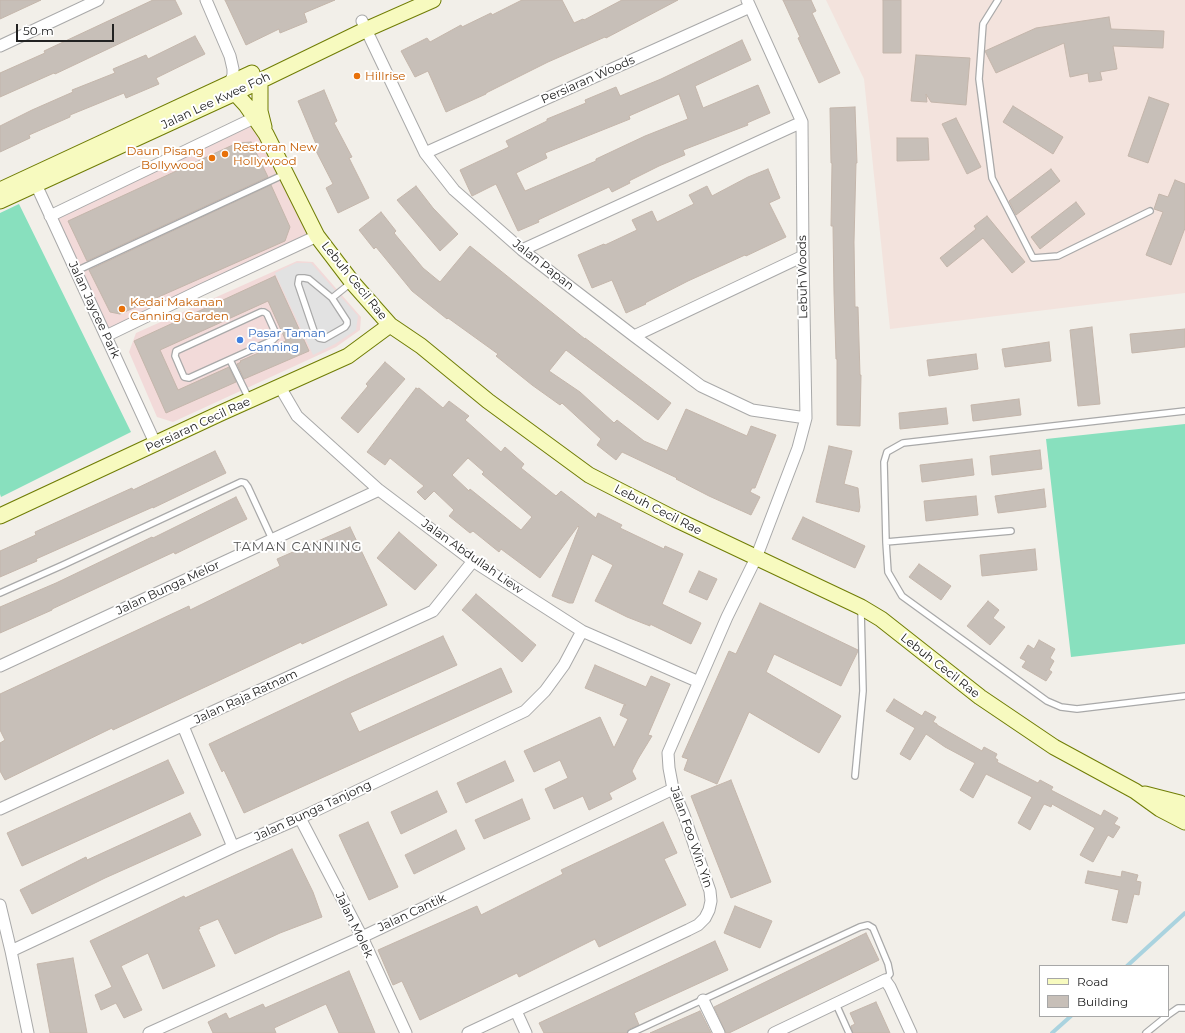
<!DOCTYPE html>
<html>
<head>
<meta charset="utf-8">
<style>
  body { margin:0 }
  #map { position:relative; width:1185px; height:1033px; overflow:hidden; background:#f2efe9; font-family:Montserrat,sans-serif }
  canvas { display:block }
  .legend { position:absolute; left:1039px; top:965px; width:130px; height:52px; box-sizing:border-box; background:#fff; border:1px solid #a7a7a7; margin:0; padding:5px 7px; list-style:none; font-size:12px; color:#222 }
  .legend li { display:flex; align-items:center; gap:8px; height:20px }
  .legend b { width:20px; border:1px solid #a7a7a7 }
  .scale { position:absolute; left:16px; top:24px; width:98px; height:18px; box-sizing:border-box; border:2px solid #222; border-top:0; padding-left:5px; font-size:12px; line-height:14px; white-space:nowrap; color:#222; -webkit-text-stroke:3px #fff; paint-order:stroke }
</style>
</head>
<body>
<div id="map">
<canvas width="1185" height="1033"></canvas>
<ul class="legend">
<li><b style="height:5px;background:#f7fabf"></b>Road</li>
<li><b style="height:11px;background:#c7bfb8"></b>Building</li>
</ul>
<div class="scale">50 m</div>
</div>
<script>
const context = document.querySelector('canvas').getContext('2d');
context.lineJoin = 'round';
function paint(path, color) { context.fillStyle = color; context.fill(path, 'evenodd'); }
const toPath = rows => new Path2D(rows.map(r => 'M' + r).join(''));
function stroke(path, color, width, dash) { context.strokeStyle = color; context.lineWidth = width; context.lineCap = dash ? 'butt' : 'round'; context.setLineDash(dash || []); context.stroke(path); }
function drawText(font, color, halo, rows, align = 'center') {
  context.font = font + ' Montserrat,sans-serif'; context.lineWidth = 4; context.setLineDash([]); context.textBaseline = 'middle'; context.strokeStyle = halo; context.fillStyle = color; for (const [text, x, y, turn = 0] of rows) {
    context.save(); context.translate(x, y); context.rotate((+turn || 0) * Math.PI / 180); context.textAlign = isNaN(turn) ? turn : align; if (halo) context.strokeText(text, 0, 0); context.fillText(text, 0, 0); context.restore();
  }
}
const commercial = toPath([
  [253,121,314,235,106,334,52,216],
  [297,261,313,262,361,317,360,330,336,347,173,422,157,417,129,352,136,333]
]);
const military = toPath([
  [826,0,1185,0,1185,293,890,329,864,79]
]);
const pitch = toPath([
  [19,204,131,432,1,497,0,494,0,213],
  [1185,424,1185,644,1071,657,1046,439]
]);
const parking = toPath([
  [296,263,311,263,358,316,356,330,335,344,313,355,275,273]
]);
const stream = toPath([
  [1127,966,1185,913],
  [1052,1033,1071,1016]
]);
const building = toPath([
  [0,0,41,0,0,19,0,0],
  [153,0,175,0,182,14,55,74,54,73,0,97,0,73,45,53,44,51,153,0],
  [225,0,335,0,304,13,307,22,280,33,279,29,246,45,225,0],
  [522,0,562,0,574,23,583,19,584,20,622,0,678,0,606,38,605,37,548,62,486,93,486,94,446,112,428,71,415,77,401,51,427,38,430,42,461,25,462,27,491,13,492,15,522,0],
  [783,0,811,0,816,11,812,13,840,73,819,83,798,38,800,37,783,0],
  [883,0,901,0,901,53,883,53,883,0],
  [1109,17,1111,29,1164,31,1163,48,1113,46,1117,69,1100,72,1102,80,1089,82,1088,73,1070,77,1064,43,996,73,985,51,1036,28,1109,17],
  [195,36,205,54,156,78,159,84,126,98,124,93,70,115,70,117,29,135,30,138,0,152,0,126,32,110,73,92,72,90,115,73,113,69,146,55,148,59,195,36],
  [742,40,751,60,695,86,703,108,758,85,770,113,747,123,748,125,683,150,685,155,659,166,629,181,630,183,612,192,609,187,538,220,539,222,518,231,496,184,472,196,460,170,509,147,506,141,547,121,547,119,586,103,585,100,616,87,620,96,661,79,742,40],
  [679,94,688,119,645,136,596,159,596,161,525,191,516,173,547,158,545,153,630,119,629,116,679,94],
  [916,55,970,58,966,105,931,102,926,94,927,102,911,101,916,55],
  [324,90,337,121,334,123,352,157,349,158,369,198,338,213,326,188,333,184,313,145,316,144,298,101,324,90],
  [1149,97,1169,104,1148,163,1128,156,1149,97],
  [1013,106,1063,137,1053,154,1003,122,1013,106],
  [855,107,857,163,856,163,854,242,855,307,858,307,860,375,861,375,860,426,837,425,837,359,836,359,834,293,833,226,831,226,832,163,831,163,830,108,855,107],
  [956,118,981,167,967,174,942,124,956,118],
  [897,138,928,138,929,160,897,161,897,138],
  [251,142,268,177,87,261,68,221,237,143,251,142],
  [768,169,780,198,769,203,786,237,746,256,745,255,688,281,645,303,646,304,626,313,612,280,592,288,578,255,604,244,605,245,637,230,632,220,652,211,657,222,694,204,689,195,707,186,712,196,748,177,768,169],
  [1051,169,1060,181,1016,215,1009,201,1051,169],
  [1175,180,1185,184,1185,228,1171,265,1146,255,1163,212,1154,209,1159,194,1168,197,1175,180],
  [271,185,290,227,285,241,120,314,110,312,89,270,271,185],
  [416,186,433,208,458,234,440,251,397,200,416,186],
  [1076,202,1085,214,1040,249,1031,237,1076,202],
  [381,212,396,231,394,233,423,268,440,282,470,246,585,339,585,338,671,403,658,420,566,350,549,371,580,392,614,423,617,420,644,441,667,451,686,409,747,436,751,426,776,435,755,488,752,488,750,492,760,497,751,515,709,496,676,479,677,478,622,452,616,460,597,445,601,439,562,403,560,405,532,385,496,356,498,354,448,318,447,319,412,291,376,247,374,249,359,230,381,212],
  [987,216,1025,262,1012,273,983,238,947,267,940,258,976,229,974,226,987,216],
  [275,276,309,351,244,379,237,364,241,362,240,361,286,341,268,301,160,350,178,390,229,367,236,382,166,413,134,341,275,276],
  [1092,327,1100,404,1078,406,1070,330,1092,327],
  [1185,329,1185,347,1132,353,1130,334,1185,329],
  [1049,342,1051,361,1005,367,1002,349,1049,342],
  [976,354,978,369,929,376,927,360,976,354],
  [385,362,405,379,358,433,341,418,368,386,366,384,385,362],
  [416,388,417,389,419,388,443,408,449,401,469,416,465,420,501,452,505,447,524,464,521,468,556,496,561,491,596,518,598,513,622,525,620,528,664,549,665,546,683,554,662,604,701,623,691,644,650,624,650,626,627,617,595,601,613,565,592,554,573,603,569,603,552,596,579,527,578,526,540,578,501,549,499,552,473,531,470,533,449,516,454,510,434,491,425,500,417,492,424,486,390,458,385,465,367,452,416,388],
  [468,458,484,472,482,474,532,517,521,530,470,489,469,491,452,475,468,458],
  [1019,399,1021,415,973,421,971,405,1019,399],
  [946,408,948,424,900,429,899,413,946,408],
  [829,446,852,451,844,484,858,488,860,507,859,512,816,502,829,446],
  [1040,450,1042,469,992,475,990,456,1040,450],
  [215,451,226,473,153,508,153,507,36,559,37,561,0,577,0,551,36,535,35,532,132,488,133,490,215,451],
  [972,459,974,475,922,482,920,465,972,459],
  [1044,489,1046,507,998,513,995,496,1044,489],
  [976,496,978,515,926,521,924,501,976,496],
  [236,497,247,519,175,554,174,552,52,609,52,610,0,633,0,607,56,583,152,537,153,538,236,497],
  [803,517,865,546,855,568,792,539,803,517],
  [350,527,387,605,302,644,301,642,218,681,113,730,112,728,5,780,0,771,0,743,5,740,0,730,0,694,189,606,190,610,280,566,277,559,350,527],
  [399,532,437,565,415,590,377,558,399,532],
  [1035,549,1037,570,982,576,980,555,1035,549],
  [919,564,951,586,941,600,909,577,919,564],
  [699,571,717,579,707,600,689,592,699,571],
  [476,594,536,645,522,662,462,610,476,594],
  [988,601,999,610,993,618,1005,627,990,645,967,626,988,601],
  [760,603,858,650,858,651,841,686,774,654,766,672,841,716,819,753,749,712,717,784,684,770,688,759,682,757,729,651,736,654,760,603],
  [443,636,457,665,350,713,359,732,501,668,512,692,244,813,224,770,222,772,209,744,347,679,443,636],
  [1039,640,1055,649,1050,658,1054,661,1049,670,1052,672,1046,681,1022,667,1026,661,1020,658,1028,645,1034,649,1039,640],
  [595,665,646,687,651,676,670,684,648,735,652,736,638,759,632,771,636,779,609,793,612,799,589,810,583,796,554,809,545,789,568,778,560,760,534,772,524,751,600,717,614,748,628,719,620,715,624,705,626,705,585,688,595,665],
  [894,699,922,716,925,711,936,717,933,722,937,724,937,725,982,751,984,747,997,754,995,758,998,760,997,762,1038,783,1040,780,1053,787,1051,790,1101,816,1104,810,1118,818,1114,824,1120,827,1113,838,1108,835,1093,862,1080,855,1095,828,1052,804,1051,807,1044,804,1030,830,1018,823,1032,797,986,774,973,798,960,790,975,763,945,747,926,734,910,760,900,754,915,728,886,711,894,699],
  [168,760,184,793,22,866,7,833,168,760],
  [505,761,514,781,466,803,457,783,505,761],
  [731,780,771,882,731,898,691,796,731,780],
  [437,791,447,812,401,834,391,812,437,791],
  [522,799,530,819,484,839,475,820,522,799],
  [190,813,201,835,105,878,32,914,20,890,86,857,87,860,190,813],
  [368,822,398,887,369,900,339,835,368,822],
  [663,822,677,853,664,859,686,905,599,947,595,939,519,977,517,973,420,1020,402,981,393,985,378,950,477,906,481,915,563,874,561,870,663,822],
  [456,830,465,849,414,874,405,855,456,830],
  [292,849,313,892,322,917,280,933,235,954,218,919,199,927,200,929,198,929,215,966,163,989,148,953,121,966,142,1010,124,1018,116,1003,101,1010,95,995,112,987,90,941,184,896,185,898,292,849],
  [1088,871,1121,877,1122,871,1138,875,1136,881,1141,882,1139,895,1134,894,1127,923,1112,920,1119,890,1085,883,1088,871],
  [735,906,772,921,760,948,724,933,735,906],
  [866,933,879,960,729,1033,726,1033,714,1007,866,933],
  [715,941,728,970,634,1013,639,1025,629,1029,627,1033,544,1033,539,1023,715,941],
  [73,958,87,1033,50,1033,37,964,73,958],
  [349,971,375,1033,339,1033,326,1004,274,1028,276,1033,213,1033,208,1022,226,1013,229,1019,263,1004,265,1008,349,971],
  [876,1002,890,1033,853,1033,851,1026,855,1024,850,1013,876,1002],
  [700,1011,711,1033,650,1033,700,1011]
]);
const lane = toPath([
  [998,0,983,24,979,79,992,178,1033,258,1058,256,1150,211],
  [76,271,285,174],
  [299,278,304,278,309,279,332,298,347,321,347,324,345,327,324,339,319,338,315,334,298,284,299,278],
  [332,298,352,282],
  [261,312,264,312,267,314,276,334,276,337,273,340,189,378,184,377,175,356,176,351,261,312],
  [230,360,249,399],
  [1185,411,903,443,887,452,884,462,886,542,888,572,902,596,1047,701,1061,707,1077,709,1185,696],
  [886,542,1011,531],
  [0,593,63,565,241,482,245,483,248,487,272,539],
  [855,776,863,691,861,610],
  [836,1004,849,1033],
  [1168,1015,1178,1008,1185,1008],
  [631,1033,860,927,868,925,873,928,888,964,890,974,885,980],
  [1146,1033,1167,1016]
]);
const street = toPath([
  [206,0,230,56,233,69,233,75,230,83],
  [362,21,425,153,454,190,522,250,634,336,701,386,752,410,806,418],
  [0,46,98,0],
  [425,153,750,7],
  [33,178,156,445],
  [50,216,254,118],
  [522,250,802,122],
  [106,336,201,290,317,236],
  [634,336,803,256],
  [280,387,297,416,379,490,473,561,582,631,699,682],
  [0,666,379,490],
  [183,726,233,847],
  [0,809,433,611,473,561],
  [300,818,362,937,406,1033],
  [0,905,11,951,28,1033],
  [11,951,233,847,300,818,525,711,545,691,564,665,582,631],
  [703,1000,719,1033],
  [516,1011,526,1033],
  [149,1033,362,937,673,789],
  [468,1033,688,930,698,925,705,918,709,910,711,901,710,891,684,815,673,789,669,768,668,753,727,617,756,558,798,448,806,418,803,256,802,122,747,0],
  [774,1033,885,980,890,987,911,1033]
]);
const secondary = toPath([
  [260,80,260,111,264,127],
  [235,93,246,105,266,134,317,236,352,282,390,325,421,346,488,401,589,475,675,519,861,607,881,619,980,697,1054,747,1135,791,1160,809,1185,822],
  [0,190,252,73],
  [0,201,235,93,365,30,433,0],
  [0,516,221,413,348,356,390,325],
  [1145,794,1180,803,1185,806]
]);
const markers = [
  [357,76,4,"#e8710a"],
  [225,154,4,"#e8710a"],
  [212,158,4,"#e8710a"],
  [122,309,4,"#e8710a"],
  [240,340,4,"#3f7fe0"]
];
const foodNames = [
  ["Hillrise",365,76],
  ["Restoran New",233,147],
  ["Hollywood",233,161],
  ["Daun Pisang",204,151,"right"],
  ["Bollywood",204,165,"right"],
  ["Kedai Makanan",130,302],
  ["Canning Garden",130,316]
];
const streetNames = [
  ["Persiaran Woods",588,80,-24],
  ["Jalan Lee Kwee Foh",216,101,-25],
  ["Jalan Papan",543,265,38],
  ["Lebuh Woods",803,277,-91],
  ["Lebuh Cecil Rae",354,281,51],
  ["Jalan Jaycee Park",94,310,65],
  ["Persiaran Cecil Rae",198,425,-25],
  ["Lebuh Cecil Rae",658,510,27],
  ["Jalan Abdullah Liew",472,557,35],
  ["Jalan Bunga Melor",168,588,-25],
  ["Lebuh Cecil Rae",940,666,38],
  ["Jalan Raja Ratnam",246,697,-25],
  ["Jalan Bunga Tanjong",313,811,-25],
  ["Jalan Foo Win Yin",691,837,71],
  ["Jalan Cantik",412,913,-25],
  ["Jalan Molek",354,925,64]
];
const shopNames = [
  ["Pasar Taman",248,333],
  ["Canning",248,347]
];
const neighbourhoodNames = [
  ["TAMAN CANNING",298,547]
];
paint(commercial, '#f2dad9');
paint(military, '#f3e3dd');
paint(pitch, '#88e0be');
paint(parking, '#e2e2e2');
stroke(stream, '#aad3df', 4);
paint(building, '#c7bfb8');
stroke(building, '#c4b6ab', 1);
stroke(lane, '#a9a9a9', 8);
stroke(street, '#a9a9a9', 13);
stroke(secondary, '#707d05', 17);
stroke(lane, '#fff', 5.5);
stroke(street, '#fff', 11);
stroke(secondary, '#f7fabf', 15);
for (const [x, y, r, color] of markers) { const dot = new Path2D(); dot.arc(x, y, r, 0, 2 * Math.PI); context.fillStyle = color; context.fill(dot); stroke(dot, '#fff', 1.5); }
drawText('12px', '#c56008', '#fff', foodNames, 'left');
drawText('12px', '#222', '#fff', streetNames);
drawText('12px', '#366cbe', '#fff', shopNames, 'left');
context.letterSpacing = '1px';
drawText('13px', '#555', '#fff', neighbourhoodNames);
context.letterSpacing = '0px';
</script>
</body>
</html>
